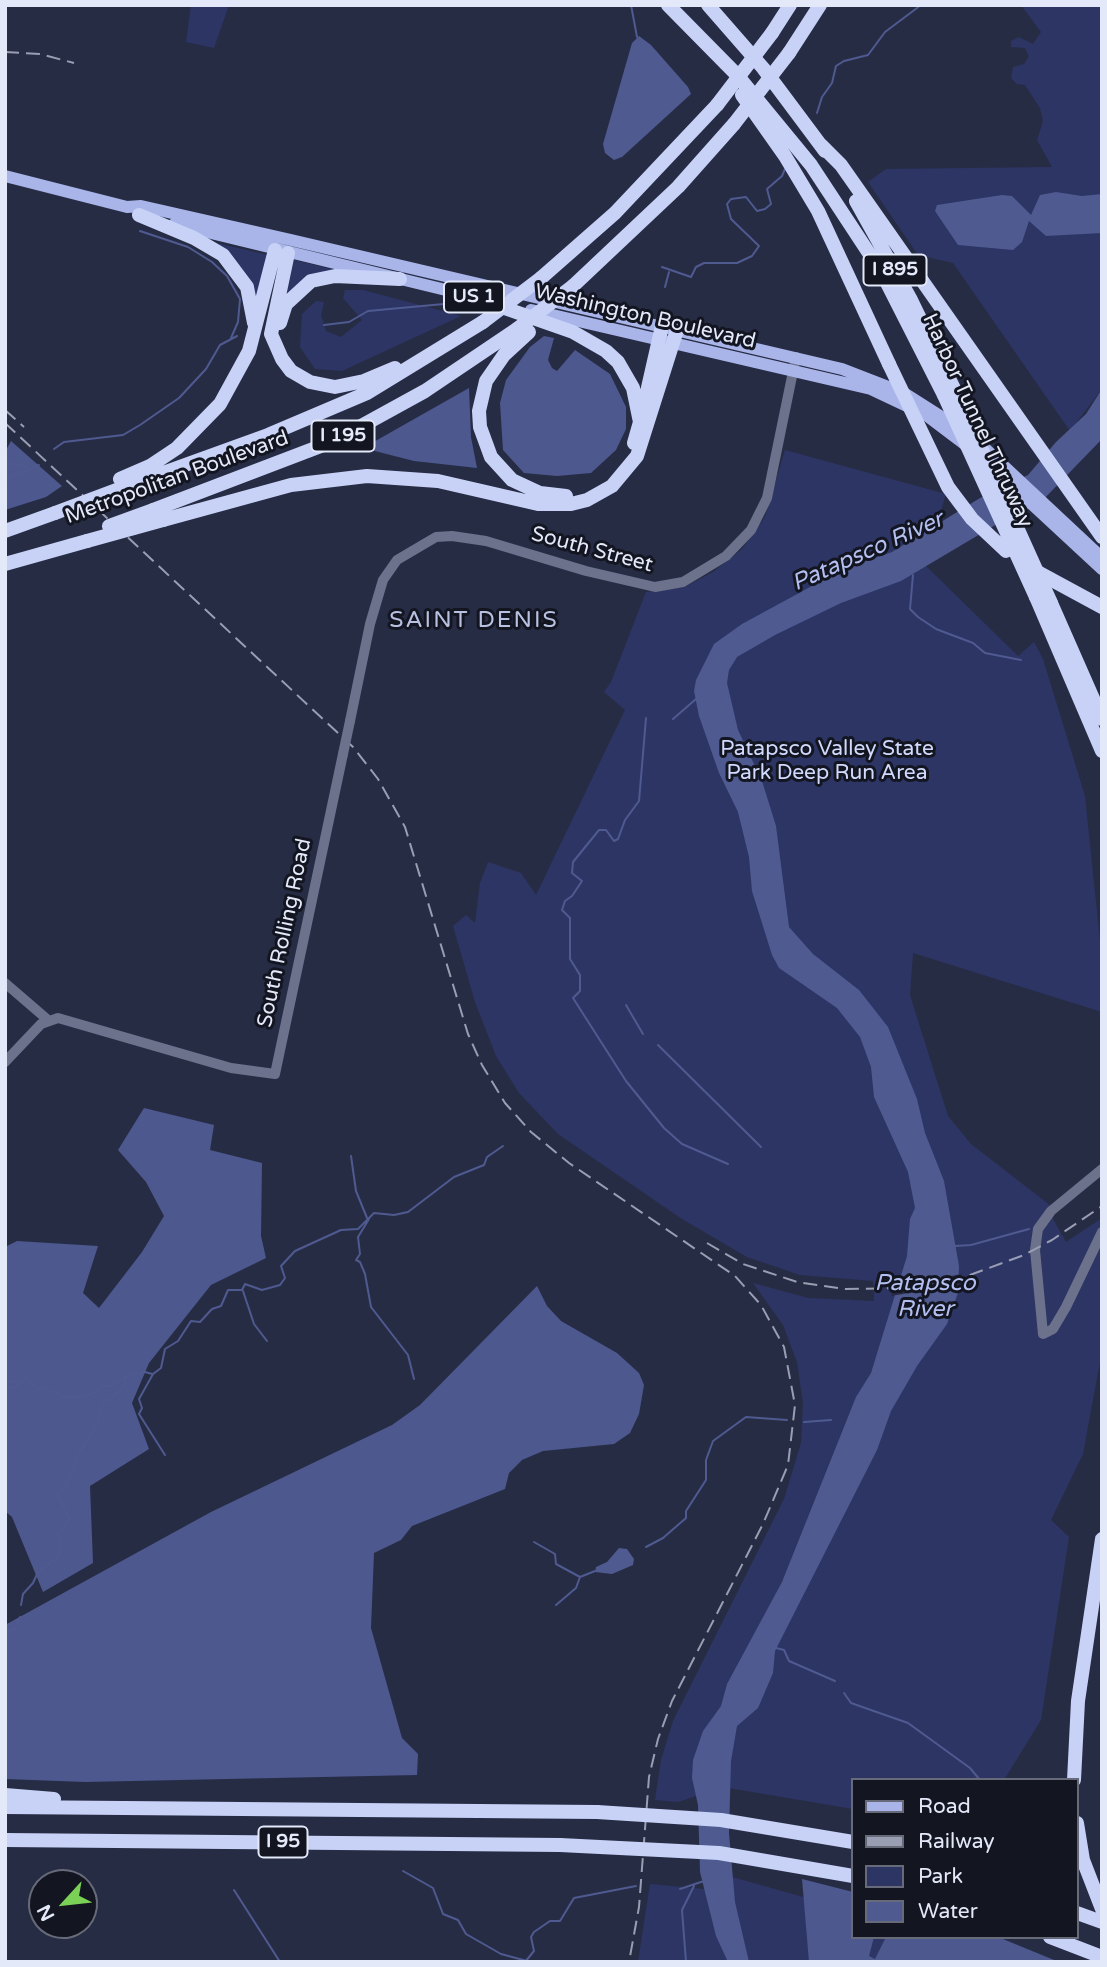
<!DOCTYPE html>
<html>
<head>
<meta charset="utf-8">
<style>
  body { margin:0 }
  #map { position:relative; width:1107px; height:1967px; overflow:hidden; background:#272c45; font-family:"Varela Round",sans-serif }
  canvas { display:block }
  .frame { position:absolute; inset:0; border:7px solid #e4e9fa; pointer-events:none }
  .legend { position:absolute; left:851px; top:1778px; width:228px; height:161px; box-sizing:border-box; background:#131621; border:2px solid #676a78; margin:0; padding:9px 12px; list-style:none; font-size:21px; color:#e4e9fa }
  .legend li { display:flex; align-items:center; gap:14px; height:35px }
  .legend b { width:35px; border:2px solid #676a78 }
  .north { position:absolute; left:28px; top:1869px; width:70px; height:70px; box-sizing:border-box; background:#131621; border:2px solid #676a78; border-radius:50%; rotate:243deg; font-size:19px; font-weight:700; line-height:28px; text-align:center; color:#e4e9fa }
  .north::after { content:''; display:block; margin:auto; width:24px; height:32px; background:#7bd156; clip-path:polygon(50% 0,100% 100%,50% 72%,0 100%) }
</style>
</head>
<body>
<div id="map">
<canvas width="1107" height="1967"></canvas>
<div class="frame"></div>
<ul class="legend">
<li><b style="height:9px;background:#a9b5e9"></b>Road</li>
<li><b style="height:9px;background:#999eb2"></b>Railway</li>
<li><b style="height:19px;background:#2d3565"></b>Park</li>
<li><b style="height:19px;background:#4f5a90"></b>Water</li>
</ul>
<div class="north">N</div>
</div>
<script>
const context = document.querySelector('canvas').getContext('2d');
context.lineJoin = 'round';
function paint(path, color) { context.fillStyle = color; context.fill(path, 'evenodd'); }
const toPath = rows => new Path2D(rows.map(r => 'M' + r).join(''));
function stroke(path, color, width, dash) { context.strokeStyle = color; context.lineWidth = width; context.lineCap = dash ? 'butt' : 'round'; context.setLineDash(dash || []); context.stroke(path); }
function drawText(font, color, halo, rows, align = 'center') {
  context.font = font + ' "Varela Round",sans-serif'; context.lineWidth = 6; context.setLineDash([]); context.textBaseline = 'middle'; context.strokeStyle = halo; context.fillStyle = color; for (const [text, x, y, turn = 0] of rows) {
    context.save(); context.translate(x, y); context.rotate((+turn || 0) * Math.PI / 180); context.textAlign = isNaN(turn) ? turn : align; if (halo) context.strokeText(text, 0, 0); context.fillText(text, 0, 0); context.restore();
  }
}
const green = toPath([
  [191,5,229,5,214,48,186,42],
  [1021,5,1102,5,1102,389,1070,431,953,263,918,255,868,182,886,169,1052,167,1037,140,1043,121,1040,108,1025,85,1017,84,1011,78,1013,67,1024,64,1029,56,1025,48,1011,47,1011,41,1019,37,1033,44,1041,32],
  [212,242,268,255,257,306],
  [294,260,339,271,286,298],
  [345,290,363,290,461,316,342,371,315,369,300,347,302,314,316,301,324,302,321,315,326,331,341,337,362,320,343,298],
  [785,450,946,494,925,565,1018,656,1034,642,1043,659,1085,796,1102,960,1102,1012,913,953,910,995,948,1116,971,1144,1051,1206,1053,1219,1066,1242,1102,1218,1102,1351,1083,1454,1051,1520,1069,1537,1041,1720,1004,1780,853,1780,853,1809,723,1787,678,1802,655,1800,661,1760,673,1721,784,1499,801,1443,803,1403,797,1362,783,1325,753,1283,808,1298,874,1301,873,1281,800,1275,747,1257,682,1219,558,1134,519,1093,496,1056,475,1002,453,926,466,915,475,923,480,883,488,862,521,873,536,895,625,710,604,692,611,682,646,592,685,587,713,572,742,549,765,517],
  [725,1875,853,1911,853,1937,946,1937,969,1962,638,1962,650,1884,704,1889]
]);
const forest = toPath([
  [544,336,554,338,548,360,552,368,557,371,575,350,610,374,626,407,626,429,616,450,591,473,557,476,524,473,503,450,500,403,506,380,530,347],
  [469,388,471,437,477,468,414,461,363,448],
  [11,441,62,486,46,497,5,510,5,452],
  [144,1108,214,1125,210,1150,262,1163,261,1236,266,1258,211,1285,149,1363,132,1403,149,1449,90,1486,93,1563,43,1592,12,1517,5,1511,5,1247,17,1241,98,1246,83,1293,99,1308,142,1252,164,1216,146,1182,118,1150],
  [537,1286,547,1306,561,1321,617,1353,639,1373,644,1385,639,1414,630,1433,614,1444,543,1451,522,1460,509,1473,505,1489,412,1526,401,1540,374,1553,371,1628,402,1738,418,1754,417,1775,85,1782,5,1779,5,1625,211,1512,392,1425,420,1405],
  [802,1879,853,1892,853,1937,874,1937,869,1956,875,1959,886,1937,998,1937,1059,1962,809,1962]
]);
const water = toPath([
  [639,36,651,45,688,87,691,94,622,157,614,160,605,153,603,144,632,43],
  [1056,192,1082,196,1102,194,1102,233,1046,236,1029,221,1022,242,1013,250,958,245,935,211,937,205,1002,195,1012,196,1031,215,1040,195],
  [1102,389,1102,439,1040,503,997,524,901,581,841,603,775,635,737,657,729,670,727,683,738,730,762,781,776,826,789,927,813,954,859,990,888,1027,917,1099,925,1133,944,1181,959,1266,958,1293,947,1324,917,1366,891,1411,877,1450,775,1651,773,1673,758,1708,737,1726,731,1761,729,1833,735,1902,749,1962,728,1962,716,1936,700,1872,698,1805,692,1778,693,1760,703,1731,721,1706,727,1684,782,1582,856,1397,871,1373,907,1256,910,1219,915,1208,908,1172,874,1097,871,1067,860,1037,837,1008,779,968,772,955,752,891,749,857,738,812,719,773,699,716,694,691,696,680,714,644,742,624,845,568,892,552,980,498,1028,475,1056,442,1086,414],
  [619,1548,627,1549,634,1559,633,1565,612,1574,595,1572,596,1567,607,1562]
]);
const pier = toPath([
  [962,1274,962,1284,891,1296,894,1287]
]);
const stream = toPath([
  [631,5,637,37],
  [817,113,822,97,832,83,836,66,844,61,868,55,885,32,921,5],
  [140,231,188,247,212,262,227,276,240,299,238,322,231,338],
  [662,267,691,277,696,267,704,263,737,263,752,256,759,246,731,219,727,204,731,199,746,197,757,211,765,209,771,204,767,189,782,176,785,169],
  [665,287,669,272],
  [324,325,349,322,368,311,444,304],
  [54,449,64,442,123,435,140,425,179,398,206,369,220,345,237,336],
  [5,463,26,466,27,471],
  [5,480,39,465],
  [913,575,910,609,918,617,936,629,973,643,985,653,1021,660],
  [646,718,639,801,625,820,618,839,614,841,606,830,599,830,573,862,572,873,582,881,572,896,565,901,562,910,570,918,570,959,580,975,580,991,573,998,626,1081,664,1128,682,1144,728,1164],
  [673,719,696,699],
  [626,1005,643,1034],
  [658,1045,761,1147],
  [351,1156,356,1191,367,1218],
  [369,1219,358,1237,360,1254,356,1260,360,1262,365,1274,371,1307,408,1355,414,1379],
  [955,1246,971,1245,1029,1229],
  [243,1291,254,1324,267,1341],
  [5,1379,17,1383],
  [5,1386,15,1388,26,1378,38,1389,46,1388,64,1397,83,1397,96,1392,100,1386,110,1386,130,1375,145,1372,152,1374],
  [804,1422,831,1420],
  [165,1455,139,1414,142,1408,139,1399,153,1374,161,1368,165,1349,178,1341,191,1321,200,1322,212,1309,221,1306,228,1290,242,1290,245,1284,262,1290,280,1285,285,1278,281,1266,295,1251,341,1230,358,1229,374,1213,394,1215,408,1212,454,1177,484,1165,487,1157,503,1146],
  [534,1542,555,1554,556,1564,580,1577],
  [646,1547,663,1538,686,1518,686,1511,706,1480,706,1460,713,1441,746,1417,787,1420],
  [21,1605,23,1594,33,1583,38,1572,59,1556,61,1545,58,1535,70,1519,58,1495,65,1489,79,1453,97,1425,103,1404,124,1387,126,1378],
  [556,1605,576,1588,580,1577,595,1571],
  [5,1631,15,1629,20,1617],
  [5,1647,5,1648],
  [776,1648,784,1650,789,1661,835,1681],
  [844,1693,851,1703,908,1723,970,1768,980,1780],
  [403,1871,433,1888,443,1914,458,1920,466,1934,501,1954,527,1961],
  [680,1889,704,1881],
  [234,1890,280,1962],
  [525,1962,534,1951,531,1937,534,1932,550,1921,560,1921,574,1898,636,1886],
  [686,1962,682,1910,694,1886]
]);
const tertiary = toPath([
  [350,721,370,624,383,580,397,560,436,537,452,536,486,541,586,571,655,587,683,582,726,556,751,530,767,498,796,357],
  [5,983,48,1020],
  [5,1062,41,1024,58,1018,231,1068,275,1074,343,754],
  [1102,1169,1051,1211,1038,1229,1035,1250,1043,1334,1053,1329,1066,1307,1102,1232]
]);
const primary = toPath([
  [5,176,127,207,141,206,291,240,842,369,904,393,959,428],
  [174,224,483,299],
  [531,310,871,389,926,415,967,446],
  [979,443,1102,558],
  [992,467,1102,569]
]);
const motorway = toPath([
  [668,5,737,75,811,165,882,273,944,395],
  [708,5,763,68,825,151],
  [772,33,790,5],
  [789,53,820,5],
  [742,95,785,156,818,211,889,364],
  [821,145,841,165,1102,537],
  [856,201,911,300,960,401],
  [139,215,194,238,223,255,247,287,254,323],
  [288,253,271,334,282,359,291,371,310,382,335,387,364,381,395,368],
  [541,278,615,213,717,105],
  [573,286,678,187,734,124],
  [473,297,573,332,606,351,618,362,633,388,640,422,634,443],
  [280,323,286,304,311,281,335,276,400,279],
  [529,332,504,355,486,381,479,411,480,427,491,457,512,480,540,493,566,496],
  [642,414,662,326],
  [120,479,150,466,177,448,220,404,249,351,275,250],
  [127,486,268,435,367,393,483,322],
  [153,510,334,441,425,391,517,329],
  [163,520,291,485,367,476,438,481,538,504,571,504,587,500,612,486,637,456,677,330],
  [5,531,55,513],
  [5,564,87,541],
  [1030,568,1102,607],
  [1036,597,1102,751],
  [1051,603,1102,719],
  [1074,1780,1078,1701,1102,1539],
  [5,1795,54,1799],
  [5,1807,597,1812],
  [1077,1823,1083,1860,1102,1909],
  [5,1840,560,1845],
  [1077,1913,1102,1922],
  [1050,1937,1102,1957]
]);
const rail = toPath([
  [5,52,40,54,74,63],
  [5,410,24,427],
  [5,423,353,747,378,779,405,827,468,1034,482,1065,505,1103,531,1132,569,1163,735,1276,761,1305,784,1347,795,1405,788,1465,763,1524,672,1701,658,1739,649,1777,639,1907,629,1962],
  [707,1243,743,1264,797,1282,845,1289,906,1288,970,1275,1024,1255,1052,1240,1102,1206]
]);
const tertiaryBridge = toPath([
  [343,754,350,721]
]);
const motorwayBridge = toPath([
  [717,105,772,33],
  [734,124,789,53],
  [483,322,541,278],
  [517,329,573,286],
  [889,364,948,487,972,519,1006,551],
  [944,395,1036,597],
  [960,401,1051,603],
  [55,513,127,486],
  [109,526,153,510],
  [87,541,163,520],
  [597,1812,721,1820,853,1842],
  [560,1845,719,1853,853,1876]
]);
const shields = [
  [895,270,63],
  [474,297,60],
  [343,436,63],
  [283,1842,49]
];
const shieldNames = [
  ["I 895",895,270],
  ["US 1",474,297],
  ["I 195",343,436],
  ["I 95",283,1842]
];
const streetNames = [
  ["Washington Boulevard",645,317,13],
  ["Harbor Tunnel Thruway",977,421,65],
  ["Metropolitan Boulevard",177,478,-20],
  ["South Street",592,550,15],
  ["South Rolling Road",285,933,-78]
];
const parkNames = [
  ["Patapsco Valley State",827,749],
  ["Park Deep Run Area",827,773]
];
const waterNames = [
  ["Patapsco River",868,552,-24],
  ["Patapsco",925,1284],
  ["River",925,1310]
];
const neighbourhoodNames = [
  ["SAINT DENIS",474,621]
];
paint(green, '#2d3565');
paint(forest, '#4d588e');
paint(water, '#4f5a90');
paint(pier, '#272c45');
stroke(stream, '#4f5a90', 2);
stroke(tertiary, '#6c728b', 10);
stroke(primary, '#a9b5e9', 12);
stroke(motorway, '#c8d2f7', 14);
stroke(rail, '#999eb2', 2, [14, 7]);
stroke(tertiaryBridge, '#6c728b', 10);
stroke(motorwayBridge, '#c8d2f7', 14);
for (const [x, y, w] of shields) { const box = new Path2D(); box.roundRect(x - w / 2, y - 15.5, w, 31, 5); context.fillStyle = '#131621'; context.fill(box); stroke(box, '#e4e9fa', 2); }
drawText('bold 19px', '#e4e9fa', null, shieldNames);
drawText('21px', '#e4e9fa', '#131621', streetNames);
drawText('21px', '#d1dafc', '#131621', parkNames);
drawText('italic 23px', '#b3bff0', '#131621', waterNames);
context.letterSpacing = '2px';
drawText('23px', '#b9c1e2', '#131621', neighbourhoodNames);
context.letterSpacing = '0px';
</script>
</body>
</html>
